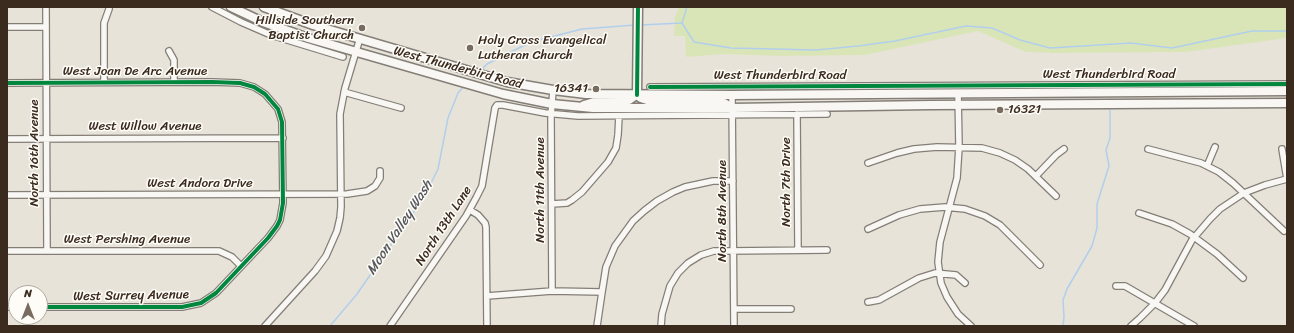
<!DOCTYPE html>
<html>
<head>
<meta charset="utf-8">
<style>
  body { margin:0 }
  #map { position:relative; width:1294px; height:333px; overflow:hidden; background:#e8e3d9; font-family:Sriracha,sans-serif }
  canvas { display:block }
  .frame { position:absolute; inset:0; border:8px solid #3b2a1e; pointer-events:none }
  .north { position:absolute; left:8px; top:285px; width:40px; height:40px; box-sizing:border-box; background:#fdfcf7; border:1px solid #afa8a0; border-radius:50%; rotate:0deg; font-size:11px; font-weight:700; line-height:16px; text-align:center; color:#3b2a1e }
  .north::after { content:''; display:block; margin:auto; width:14px; height:18px; background:#786b5f; clip-path:polygon(50% 0,100% 100%,50% 72%,0 100%) }
</style>
</head>
<body>
<div id="map">
<canvas width="1294" height="333"></canvas>
<div class="frame"></div>
<div class="north">N</div>
</div>
<script>
const context = document.querySelector('canvas').getContext('2d');
context.lineJoin = 'round';
function paint(path, color) { context.fillStyle = color; context.fill(path, 'evenodd'); }
const toPath = rows => new Path2D(rows.map(r => 'M' + r).join(''));
function stroke(path, color, width, dash) { context.strokeStyle = color; context.lineWidth = width; context.lineCap = dash ? 'butt' : 'round'; context.setLineDash(dash || []); context.stroke(path); }
function drawText(font, color, halo, rows, align = 'center') {
  context.font = font + ' Sriracha,sans-serif'; context.lineWidth = 3; context.setLineDash([]); context.textBaseline = 'middle'; context.strokeStyle = halo; context.fillStyle = color; for (const [text, x, y, turn = 0] of rows) {
    context.save(); context.translate(x, y); context.rotate((+turn || 0) * Math.PI / 180); context.textAlign = isNaN(turn) ? turn : align; if (halo) context.strokeText(text, 0, 0); context.fillText(text, 0, 0); context.restore();
  }
}
const green = toPath([
  [679,7,1287,7,1287,38,1186,52,1058,53,1026,52,978,31,865,55,781,56,723,54,686,57,685,36,674,36,675,17]
]);
const stream = toPath([
  [682,23,694,42,731,48,816,50,858,46,895,41,966,26,992,28,1020,40,1050,48,1131,43,1172,48,1252,31,1287,31],
  [640,25,682,23,687,7],
  [480,71,487,64,531,42,582,29,635,25],
  [330,326,357,294,413,213,430,185,438,169,448,118,458,93,464,86],
  [1063,326,1064,317,1063,300,1067,289,1092,246,1097,228,1097,204,1109,166,1106,150,1110,138,1110,110]
]);
const street = toPath([
  [46,7,47,251],
  [212,7,241,22,271,35,343,57],
  [7,27,46,27],
  [169,51,174,60,174,82],
  [104,82,104,23,109,9],
  [7,83,212,82,240,83,254,87,265,94,278,109,282,122,283,203,280,220,277,226,268,238,216,293,201,303,182,307,40,307],
  [650,87,1287,84],
  [344,92,401,108],
  [958,93,959,147,957,178,940,242,938,262,941,283,947,297,958,314,971,326],
  [732,95,734,326],
  [797,114,798,250],
  [7,139,283,138],
  [1148,149,1201,163,1219,172,1233,183,1284,231],
  [1282,149,1287,179],
  [868,163,897,153,914,149,937,147,982,148,1000,153,1015,160,1028,169,1056,196],
  [1207,166,1215,147],
  [1036,176,1056,155,1064,149],
  [7,195,347,194,367,191,375,186,380,178,380,171],
  [552,204,567,203,572,200,582,192,608,162,616,148,618,135,619,116],
  [470,210,478,215,485,223,486,227,487,326],
  [1139,213,1172,224,1190,234,1217,254,1243,278],
  [868,229,899,215,920,209,945,207,965,209,985,216,1000,225,1040,265],
  [7,251,219,251,232,257,241,266],
  [1116,286,1125,286,1194,326],
  [552,291,551,117,553,90],
  [487,296,552,291,602,292,606,267,615,246,633,221,644,211,657,201,673,192,685,187,713,181,733,181],
  [868,302,879,300,919,278,935,273,956,275,965,283],
  [7,307,16,307],
  [734,309,791,309],
  [265,326,315,271,326,256,337,231,340,218,341,207,340,114,345,88,360,38],
  [390,326,466,216,476,198,482,186,495,108,497,105,503,105,545,113,578,116,827,114],
  [597,326,602,292],
  [661,326,662,314,670,286,678,273,688,263,701,255,714,251,726,251,827,250],
  [1131,326,1140,318,1155,303,1165,290,1192,240,1210,219,1220,209,1244,193,1265,185,1287,179]
]);
const secondary = toPath([
  [231,7,263,22,308,38,503,94,552,104,593,108,732,108,931,105,1287,103],
  [264,7,313,25,507,82,553,90,586,94,732,95,1287,91],
  [637,95,641,98,650,101,724,103,732,108],
  [637,95,638,7],
  [584,105,594,102,629,100,636,95]
]);
const cycleway = toPath([
  [7,83,212,82,240,83,254,87,265,94,278,109,282,122,283,203,280,220,277,226,268,238,216,293,201,303,182,307,40,307],
  [650,87,1287,84],
  [637,95,638,7]
]);
const markers = [
  [362,28,4,"#786b5f"],
  [470,48,4,"#786b5f"],
  [596,89,4,"#786b5f"],
  [1000,110,4,"#786b5f"]
];
const poiNames = [
  ["Hillside Southern",354,21],
  ["Baptist Church",354,36],
  ["Holy Cross Evangelical",478,41,"left"],
  ["Lutheran Church",478,56,"left"],
  ["16341",588,89],
  ["16321",1008,110,"left"]
];
const streetNames = [
  ["West Thunderbird Road",458,68,15],
  ["West Joan De Arc Avenue",135,72],
  ["West Thunderbird Road",1109,75],
  ["West Thunderbird Road",780,76],
  ["West Willow Avenue",145,127],
  ["North 16th Avenue",35,153,-90],
  ["North 7th Drive",787,182,-90],
  ["West Andora Drive",200,184],
  ["North 11th Avenue",541,190,-90],
  ["North 8th Avenue",723,211,-90],
  ["North 13th Lane",444,226,-57],
  ["West Pershing Avenue",127,240],
  ["West Surrey Avenue",131,296,-1]
];
const waterNames = [
  ["Moon Valley Wash",400,228,-57]
];
paint(green, '#dae5b7');
stroke(stream, '#b1cfec', 1.5);
stroke(street, '#847e77', 8);
stroke(secondary, '#847e77', 11);
stroke(street, '#f8f7f4', 5.5);
stroke(secondary, '#f8f7f4', 8);
stroke(cycleway, '#00873e', 4);
for (const [x, y, r, color] of markers) { const dot = new Path2D(); dot.arc(x, y, r, 0, 2 * Math.PI); context.fillStyle = color; context.fill(dot); stroke(dot, '#fdfcf7', 1.5); }
drawText('13px', '#3b2a1e', '#fdfcf7', poiNames, 'right');
drawText('13px', '#3b2a1e', '#fdfcf7', streetNames);
drawText('italic 14px', '#57595e', '#fdfcf7', waterNames);
</script>
</body>
</html>
